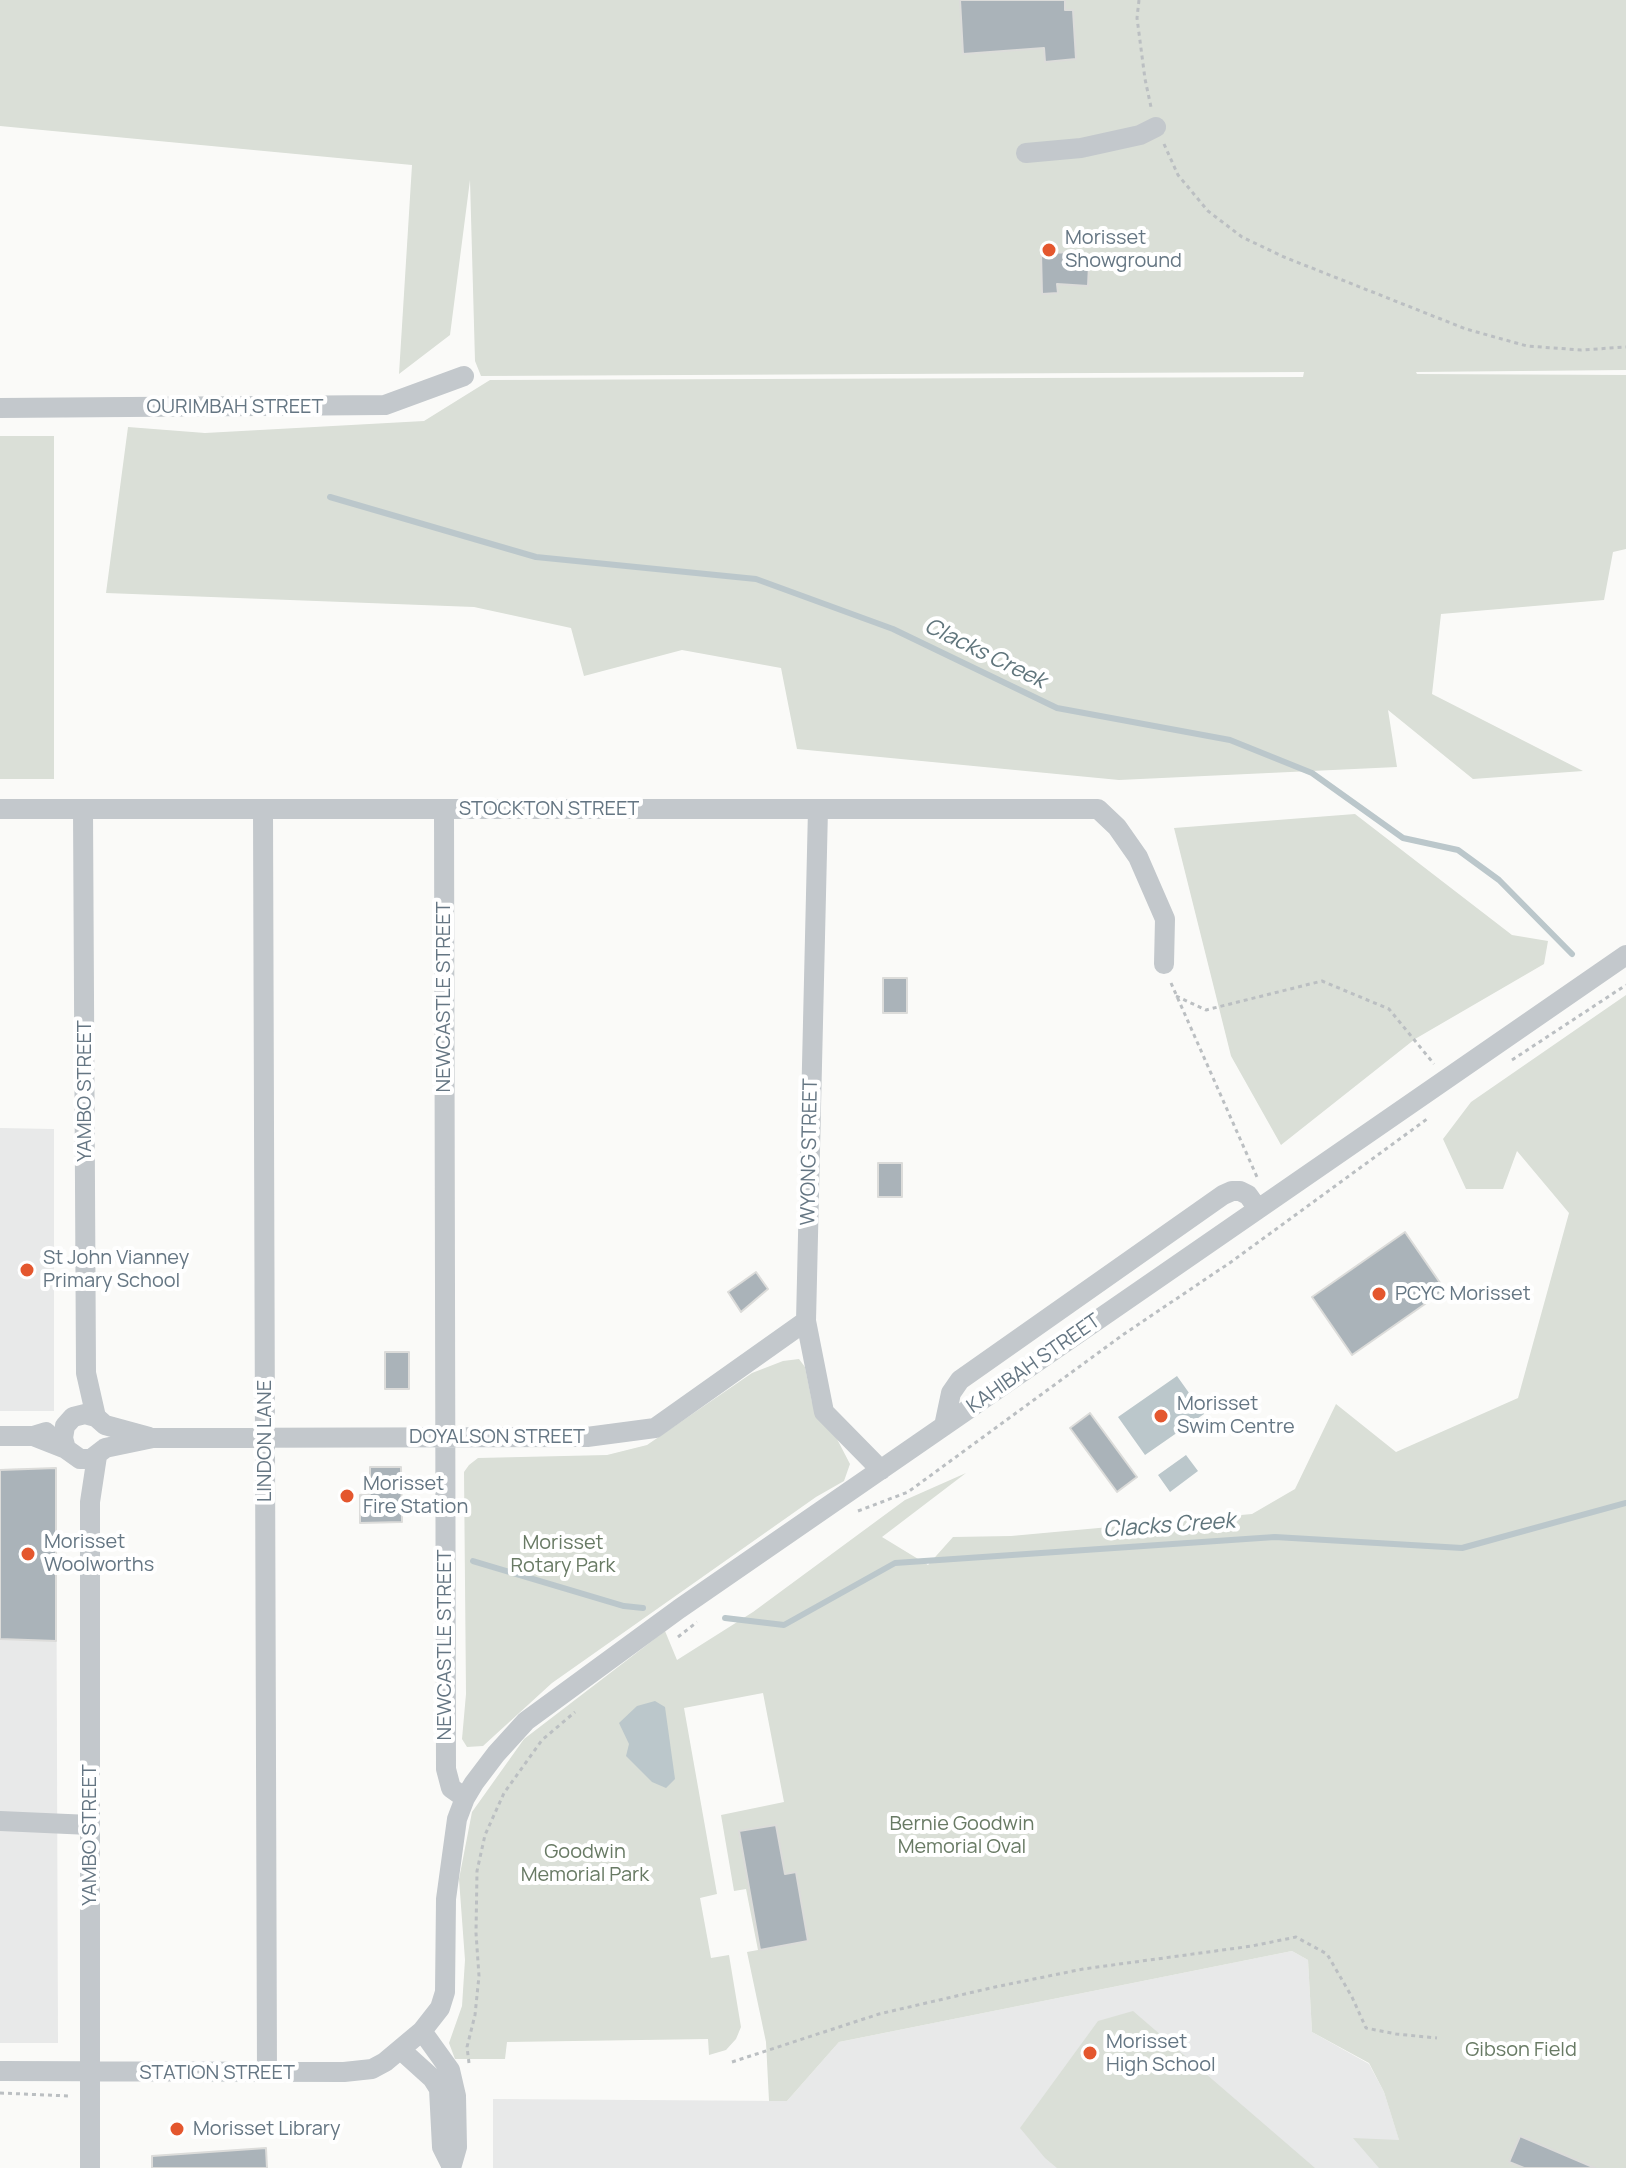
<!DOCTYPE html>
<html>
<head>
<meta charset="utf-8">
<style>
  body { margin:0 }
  canvas { display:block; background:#fafaf8 }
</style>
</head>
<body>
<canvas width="1626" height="2168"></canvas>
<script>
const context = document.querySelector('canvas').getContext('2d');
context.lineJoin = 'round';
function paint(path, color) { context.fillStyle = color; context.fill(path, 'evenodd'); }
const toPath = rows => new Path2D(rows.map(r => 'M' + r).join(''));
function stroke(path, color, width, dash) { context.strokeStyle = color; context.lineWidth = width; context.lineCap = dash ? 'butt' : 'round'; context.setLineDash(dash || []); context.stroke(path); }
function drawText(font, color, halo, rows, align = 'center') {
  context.font = font + ' Manrope,sans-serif'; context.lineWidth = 8; context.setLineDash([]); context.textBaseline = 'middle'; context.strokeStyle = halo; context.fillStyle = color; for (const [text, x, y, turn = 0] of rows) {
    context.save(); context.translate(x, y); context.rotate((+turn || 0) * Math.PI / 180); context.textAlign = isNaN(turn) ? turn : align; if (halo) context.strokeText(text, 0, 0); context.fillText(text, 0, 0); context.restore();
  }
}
const built = toPath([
  [0,1128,54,1129,54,1411,0,1411],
  [56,1468,58,2043,0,2043,0,1469],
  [1292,1951,1308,1960,1312,2032,1369,2064,1384,2092,1408,2168,493,2168,493,2099,787,2101,839,2042]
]);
const green = toPath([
  [0,0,1626,0,1626,370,1416,372,1417,374,1626,375,1626,549,1613,552,1604,600,1441,614,1432,694,1583,771,1473,779,1388,710,1397,767,1119,780,797,749,781,668,682,650,584,676,571,628,474,607,106,593,128,427,205,433,424,421,490,380,1303,377,1304,372,481,376,475,361,470,180,450,335,399,374,412,165,0,126],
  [0,436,54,436,54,779,0,779],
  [1355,814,1512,935,1548,941,1544,964,1415,1039,1281,1145,1231,1056,1174,828],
  [1626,995,1626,2168,1379,2168,1353,2138,1399,2140,1384,2092,1369,2063,1312,2032,1308,1960,1292,1951,839,2042,787,2101,769,2101,766,2042,747,1952,758,1950,746,1889,734,1891,721,1815,784,1802,763,1693,684,1708,717,1894,700,1898,711,1958,729,1955,741,2027,736,2039,726,2050,709,2055,708,2039,507,2042,505,2059,455,2059,449,2043,462,2006,465,1960,459,1879,472,1812,524,1739,665,1631,677,1660,753,1612,905,1500,966,1473,882,1537,928,1565,953,1537,1011,1536,1252,1514,1295,1489,1336,1404,1396,1452,1518,1398,1569,1213,1517,1151,1503,1189,1466,1189,1443,1139,1471,1102],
  [799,1359,805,1367,812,1402,837,1439,850,1464,844,1481,816,1497,552,1683,483,1746,467,1747,462,1739,466,1694,464,1472,469,1465,478,1458,607,1455,647,1445,752,1373,783,1361],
  [1133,2011,1315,2168,1057,2168,1045,2158,1020,2128,1098,2021]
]);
const water = toPath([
  [1177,1376,1204,1414,1145,1455,1118,1417],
  [1186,1455,1198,1471,1170,1492,1158,1475],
  [655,1701,665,1707,675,1779,666,1788,652,1782,626,1756,629,1744,619,1723,637,1706]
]);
const stream = toPath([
  [330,497,536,557,756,579,893,629,1057,708,1230,740,1312,773,1403,838,1458,850,1499,880,1572,954],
  [473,1561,624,1606,643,1608],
  [725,1618,784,1625,895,1563,1275,1537,1462,1548,1626,1503]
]);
const building = toPath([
  [960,0,1065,0,1065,10,1073,10,1076,59,1045,62,1044,48,963,54,960,0],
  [1080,252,1080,265,1089,265,1088,286,1057,284,1058,293,1042,294,1041,253,1080,252],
  [883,978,907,978,907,1013,883,1013,883,978],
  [878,1163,902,1163,902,1197,878,1197,878,1163],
  [1405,1232,1445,1290,1352,1355,1312,1297,1405,1232],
  [756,1272,768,1289,741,1312,728,1292,756,1272],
  [385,1352,409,1352,409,1389,385,1389,385,1352],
  [1090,1413,1137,1477,1117,1492,1070,1428,1090,1413],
  [370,1467,401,1467,402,1522,360,1523,360,1495,370,1494,370,1467],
  [56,1468,56,1641,0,1639,0,1470,56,1468],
  [776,1825,785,1874,796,1872,808,1941,760,1950,739,1831,776,1825],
  [1520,2136,1595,2168,1524,2168,1509,2162,1520,2136],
  [266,2148,267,2168,152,2168,152,2156,266,2148]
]);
const path = toPath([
  [1139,0,1137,18,1145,79,1151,107],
  [1164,144,1178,175,1208,211,1242,237,1284,257,1466,329,1527,346,1581,350,1626,347],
  [1171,983,1257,1177],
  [1176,996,1206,1010,1322,981,1389,1009,1434,1064],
  [1512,1060,1626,985],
  [858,1511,908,1492,1124,1334,1231,1262,1427,1119],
  [678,1637,697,1622],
  [732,2062,879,2014,995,1987,1083,1969,1252,1946,1296,1937,1327,1954,1352,1997,1366,2028,1396,2034,1437,2038],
  [469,2063,467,2047,475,2015,479,1976,476,1933,477,1871,485,1835,504,1793,542,1740,575,1712],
  [0,2093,69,2096]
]);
const minor = toPath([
  [1026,153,1081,148,1140,135,1156,127],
  [0,408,385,405,464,376],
  [0,809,1098,809,1117,827,1138,857,1165,919,1164,964],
  [83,809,86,1373,96,1417],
  [263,809,267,2073],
  [444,809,446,1769,451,1788,465,1798],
  [818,809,806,1321,824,1412,881,1470],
  [944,1426,951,1393,960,1380,1223,1195,1232,1191,1240,1191,1248,1195,1258,1209],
  [0,1436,33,1436,46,1432],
  [33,1436,66,1449,80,1459,91,1459,104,1449],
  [105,1448,153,1438,587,1437,655,1428,806,1321],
  [66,1449,63,1438,65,1426,73,1417,85,1414,96,1417,105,1425,149,1437],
  [0,1821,90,1825],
  [422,2031,450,2070,456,2096,457,2147,451,2168],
  [401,2050,432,2078,439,2089,442,2147,451,2165],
  [0,2071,344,2072,372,2069,385,2062,422,2031,440,2008,445,1992,446,1899,457,1819,465,1798,474,1783,496,1754,526,1721,679,1609,1626,955],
  [90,2168,90,1502,97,1456]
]);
const markers = [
  [1049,250,8,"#e4572e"],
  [27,1270,8,"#e4572e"],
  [1379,1294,8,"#e4572e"],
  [1161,1416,8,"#e4572e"],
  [347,1496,8,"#e4572e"],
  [28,1554,8,"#e4572e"],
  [1090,2053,8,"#e4572e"],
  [177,2129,8,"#e4572e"]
];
const poiNames = [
  ["Morisset",1065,238],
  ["Showground",1065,261],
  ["St John Vianney",43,1258],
  ["Primary School",43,1281],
  ["PCYC Morisset",1395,1294],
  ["Morisset",1177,1404],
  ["Swim Centre",1177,1427],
  ["Morisset",363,1484],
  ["Fire Station",363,1507],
  ["Morisset",44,1542],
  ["Woolworths",44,1565],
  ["Morisset",1106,2042],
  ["High School",1106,2065],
  ["Morisset Library",193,2129]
];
const streetNames = [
  ["OURIMBAH STREET",235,407],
  ["STOCKTON STREET",549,809],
  ["NEWCASTLE STREET",444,997,-90],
  ["YAMBO STREET",85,1091,-90],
  ["WYONG STREET",810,1152,-89],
  ["KAHIBAH STREET",1034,1364,-35],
  ["DOYALSON STREET",497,1437],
  ["LINDON LANE",265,1441,-90],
  ["NEWCASTLE STREET",445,1645,-90],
  ["YAMBO STREET",90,1835,-90],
  ["STATION STREET",217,2073]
];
const parkNames = [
  ["Morisset",563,1543],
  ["Rotary Park",563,1566],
  ["Bernie Goodwin",962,1824],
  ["Memorial Oval",962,1847],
  ["Goodwin",585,1852],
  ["Memorial Park",585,1875],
  ["Gibson Field",1521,2050]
];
const waterNames = [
  ["Clacks Creek",985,654,26],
  ["Clacks Creek",1169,1526,-4]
];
paint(built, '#e8e9e9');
paint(green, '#dadfd7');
paint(water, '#bbc7cb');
stroke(stream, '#bbc7cb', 6);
paint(building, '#aab3b9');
stroke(building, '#dcdcda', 2);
stroke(path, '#bbbfc2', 3, [4, 4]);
stroke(minor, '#c3c8cc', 20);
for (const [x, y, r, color] of markers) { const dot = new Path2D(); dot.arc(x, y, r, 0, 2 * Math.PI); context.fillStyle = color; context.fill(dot); stroke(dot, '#fff', 3); }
drawText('20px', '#657683', '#fff', poiNames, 'left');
drawText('20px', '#657683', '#fff', streetNames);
drawText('20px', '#687a64', '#fff', parkNames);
drawText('italic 22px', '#60757c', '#fff', waterNames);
</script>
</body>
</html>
